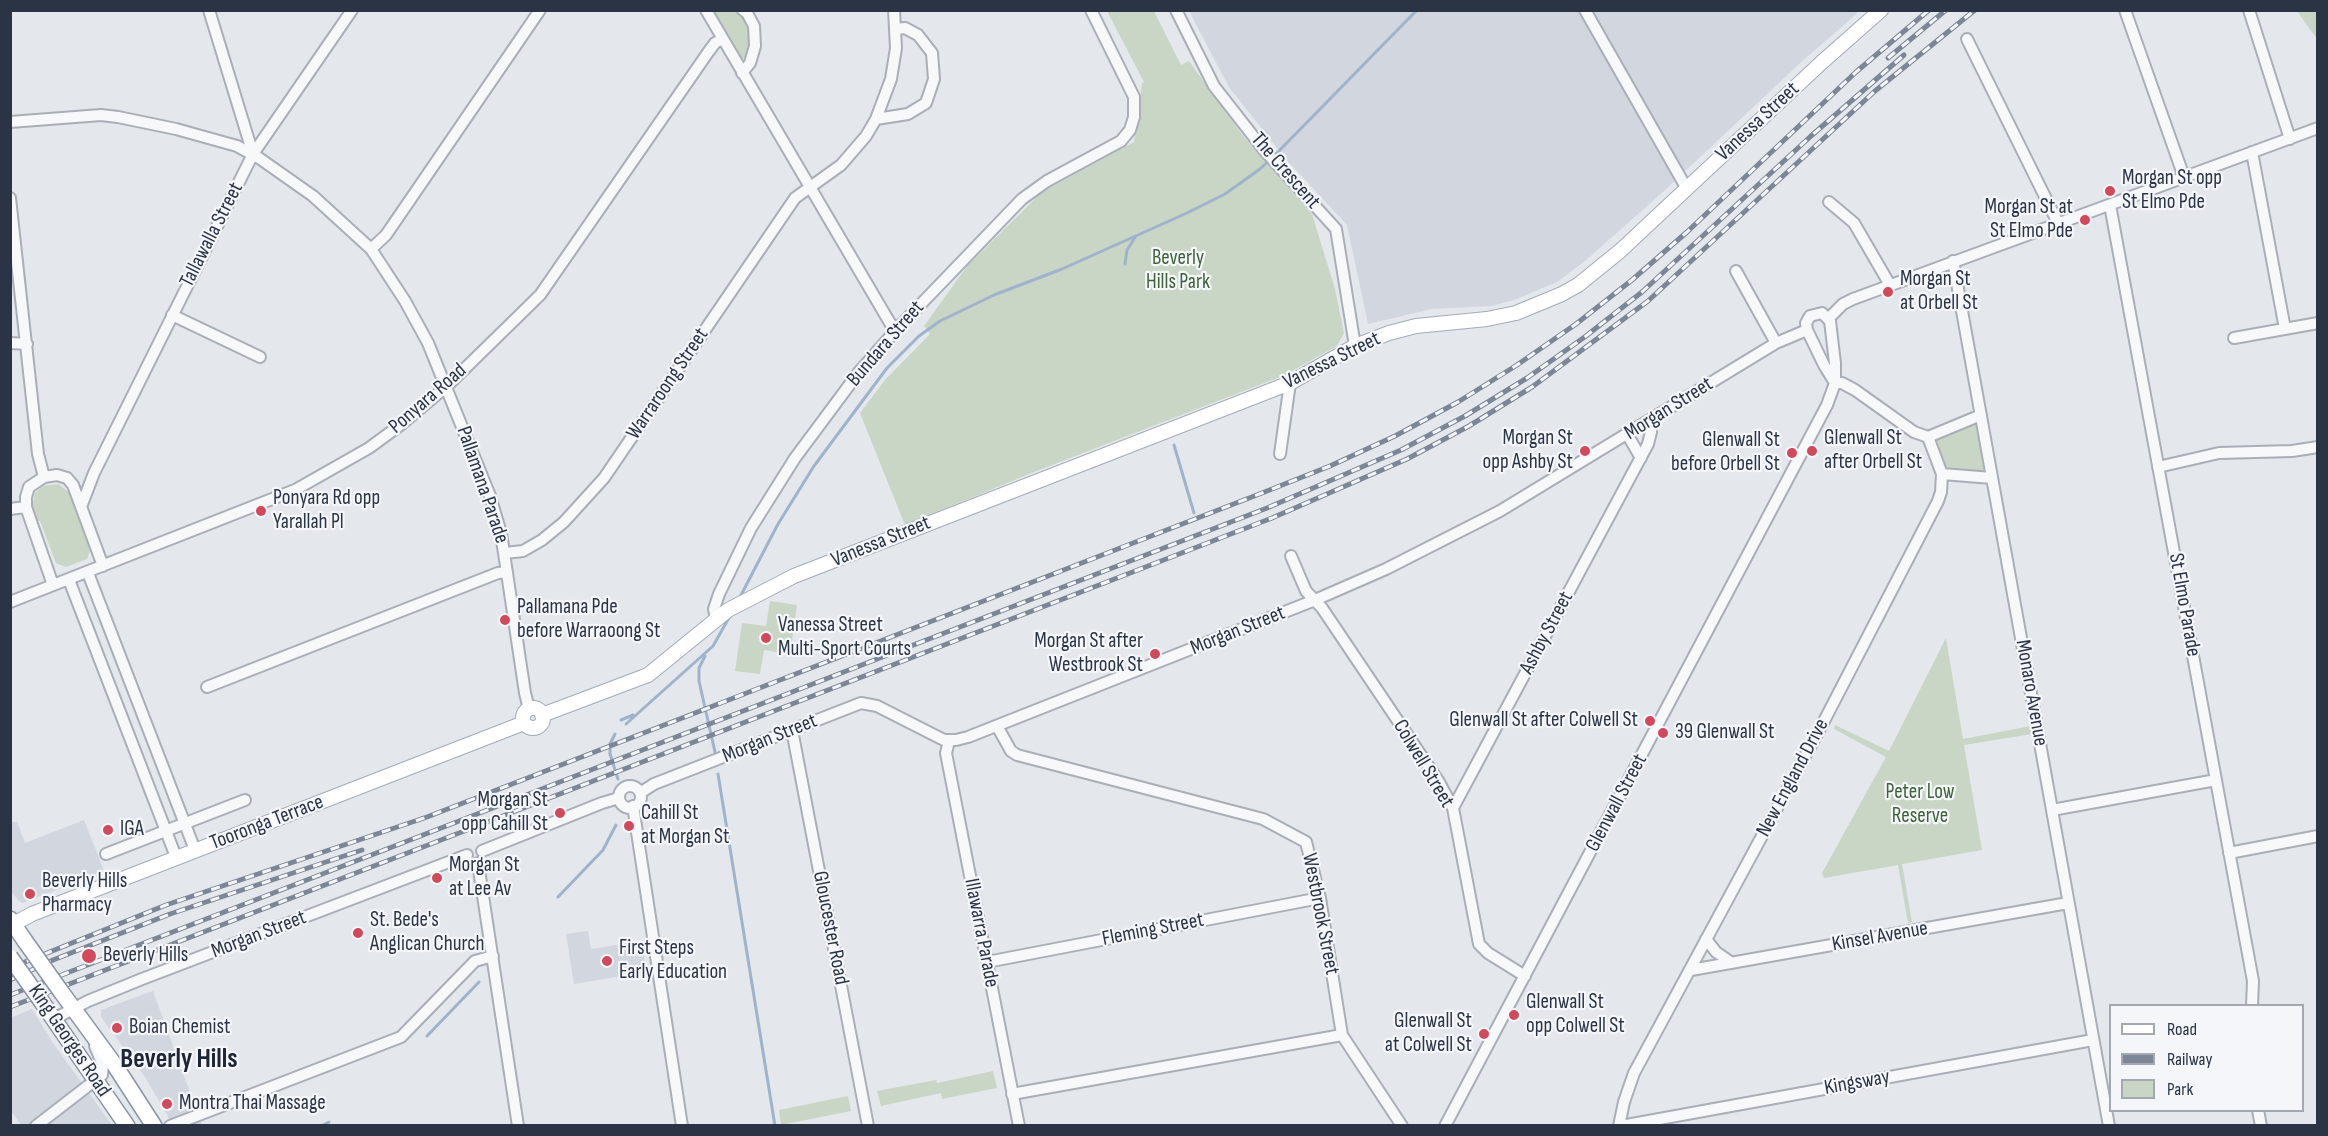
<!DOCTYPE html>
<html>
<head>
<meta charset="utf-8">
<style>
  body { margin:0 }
  #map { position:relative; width:2328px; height:1136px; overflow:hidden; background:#e4e7ec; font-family:"Sofia Sans Condensed",sans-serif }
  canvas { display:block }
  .frame { position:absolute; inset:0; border:12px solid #2b3445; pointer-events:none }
  .legend { position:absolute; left:2109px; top:1004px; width:195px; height:108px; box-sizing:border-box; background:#f4f6f9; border:2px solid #a4a8b1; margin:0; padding:8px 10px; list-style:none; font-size:18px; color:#2b3445 }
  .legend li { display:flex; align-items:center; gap:12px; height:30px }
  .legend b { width:30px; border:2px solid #a4a8b1 }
</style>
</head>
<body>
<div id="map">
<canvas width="2328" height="1136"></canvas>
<div class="frame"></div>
<ul class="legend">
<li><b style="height:8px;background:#fff"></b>Road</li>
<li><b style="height:8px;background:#7d8696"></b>Railway</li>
<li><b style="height:16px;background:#c9d6c5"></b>Park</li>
</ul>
</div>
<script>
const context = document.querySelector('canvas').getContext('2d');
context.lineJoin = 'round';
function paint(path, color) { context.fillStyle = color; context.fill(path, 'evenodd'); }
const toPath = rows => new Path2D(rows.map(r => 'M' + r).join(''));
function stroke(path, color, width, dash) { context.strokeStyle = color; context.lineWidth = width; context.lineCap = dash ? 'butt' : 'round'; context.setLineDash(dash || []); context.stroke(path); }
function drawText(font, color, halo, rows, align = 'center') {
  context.font = font + ' "Sofia Sans Condensed",sans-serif'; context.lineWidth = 4.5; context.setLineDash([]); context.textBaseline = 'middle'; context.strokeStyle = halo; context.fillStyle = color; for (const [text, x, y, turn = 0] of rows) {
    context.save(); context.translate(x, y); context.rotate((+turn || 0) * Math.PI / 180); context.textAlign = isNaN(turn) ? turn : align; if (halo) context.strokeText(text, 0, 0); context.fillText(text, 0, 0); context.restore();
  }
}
const built = toPath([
  [1189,11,1860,11,1799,64,1663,192,1585,261,1557,282,1514,300,1491,306,1432,309,1368,324,1347,225,1284,157,1229,87],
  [84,820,103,868,101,873,22,903,19,901,11,891,11,822,17,822,25,843],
  [588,931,591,949,642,941,646,972,574,984,566,934],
  [153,991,202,1125,173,1125,145,1077,101,1017,101,1010],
  [32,1009,53,1043,112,1125,21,1125,11,1111,10,1018]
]);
const green = toPath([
  [711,11,736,11,745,16,749,25,749,40,748,53,741,61],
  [1107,11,1154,11,1181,65,1189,61,1243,136,1312,214,1335,289,1344,333,1337,346,1285,375,1034,472,905,525,860,413,885,380,930,334,924,326,967,266,1042,192,1134,142,1142,84,1144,82],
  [2297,11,2317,11,2317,39],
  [1975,423,1989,474,1947,471,1936,439],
  [58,484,69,492,90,551,87,559,66,567,56,563,40,521,37,521,32,508,35,493,43,486],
  [770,601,797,605,790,654,764,650,760,674,735,671,742,623,766,626],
  [1946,638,1963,739,2031,726,2032,734,1964,745,1982,850,1902,864,1912,922,1908,923,1898,865,1824,878,1822,873,1886,757,1834,729,1835,725,1889,751],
  [993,1071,997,1088,942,1099,941,1093,881,1106,877,1091,936,1080,937,1083],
  [848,1096,851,1111,781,1125,779,1110]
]);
const stream = toPath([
  [1125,264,1127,250,1136,236],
  [1174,445,1194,513],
  [740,597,778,524,814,466,887,368,919,336,940,321,994,295,1062,269,1187,213,1225,194,1260,169,1276,154,1417,10],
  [705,656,699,668,699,681,715,752],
  [621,720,633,715],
  [626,724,713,646,730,616],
  [615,734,610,744,610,754,618,779],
  [718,774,775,1126],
  [558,897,603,850,616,825],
  [427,1036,479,982],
  [321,1126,329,1122]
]);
const minor = toPath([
  [209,10,253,154],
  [706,10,890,323,897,329],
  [1176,10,1214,86,1264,150,1336,229,1355,346],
  [1585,10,1687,189],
  [2125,10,2184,177],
  [2249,10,2290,139],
  [1967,39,2058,223],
  [742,73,750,63,755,46,754,26,747,13,743,10],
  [876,119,908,114,926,103,934,79,932,53,918,35,905,28,896,29],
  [10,122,101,115,118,117,176,129,237,146,259,158,313,196,371,249,405,301,428,343,490,496,501,533,525,693,529,709],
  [2252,152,2285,329],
  [10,198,38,454,44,477],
  [1829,202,1854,223,1890,285],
  [2110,205,2253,981,2252,1006],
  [371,249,386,235,540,10],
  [1953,261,2109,1126],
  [1736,271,1776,343],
  [172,315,260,357],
  [1829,318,1843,304,1853,299,2318,128],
  [2234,338,2318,323],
  [10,343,27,344],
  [1627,434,1641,458],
  [1280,454,1290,383],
  [2158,467,2219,453,2292,451,2318,447],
  [1942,474,1992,478],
  [81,507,94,473,253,154,352,10],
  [10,509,26,507],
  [505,553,523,551,542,540,564,522,604,478,795,198,841,165,866,136,876,119,891,79,896,48,894,10],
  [1291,556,1306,591,1322,608,1439,782,1453,808,1479,944,1488,953,1525,976],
  [88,573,195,850],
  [69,580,176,857],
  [53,585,26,507,26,497,29,487,44,477,57,475,67,478,73,485,103,566],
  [10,602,295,490,369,448,403,423,447,386,540,295,709,51,715,43,722,39],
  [716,619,714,609,719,594,751,528,795,458,859,372,897,329,1022,199,1047,181,1121,141,1130,130,1134,117,1134,97,1091,10],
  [207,687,498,573,507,572],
  [997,726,1011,751,1017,755,1263,819,1306,842,1320,898,1342,1035,1402,1126],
  [792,730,868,1126],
  [949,741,946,753,1019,1126],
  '619 797a11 11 0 1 1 22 0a11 11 0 1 1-22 0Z',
  [640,793,654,784,861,703,877,706,944,740,956,740,968,737,1315,600,1386,569,1500,511,1776,343,1807,330],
  [633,806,682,1126],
  [1453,808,1648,444,1651,432,1649,421],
  [2052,810,2216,780],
  [482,851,602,803,619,798],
  [2229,853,2318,836],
  [106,854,245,800],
  [478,863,518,1126],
  [1706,939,1716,952,1732,963],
  [987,962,1320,898],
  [1691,970,2068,903],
  [54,1019,88,1001,142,979,467,855],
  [1012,1094,1342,1035],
  [2258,1110,2261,1126],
  [36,1126,102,1075,103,1065,95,1046],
  [170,1126,401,1037,475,961,493,956],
  [1445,1126,1827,405,1835,383,1835,363,1830,321,1822,313,1810,316,1806,323,1807,330,1824,365,1835,383,1842,383,1855,390,1914,432,1928,437,1981,415],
  [1619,1126,1624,1102,1634,1073,1824,721,1938,501,1941,492,1942,474,1928,437],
  [1621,1126,2093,1040]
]);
const major = toPath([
  '523 718a10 10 0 1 1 20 0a10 10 0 1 1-20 0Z',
  [542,715,648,675,728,610,794,576,1290,383,1355,346,1389,333,1416,326,1487,319,1516,313,1562,294,1578,285,1620,251,1821,63,1881,10],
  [10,926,32,914,524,723]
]);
const highway = toPath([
  [10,919,25,941],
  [62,993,114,1064,154,1126],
  [42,1002,127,1126]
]);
const rail = toPath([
  [1888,58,1946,10],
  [10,968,166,905,427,817,1262,493,1330,466,1395,436,1458,402,1517,365,1576,324,1632,280,1687,232,1856,72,1929,10],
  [10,980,53,960,170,914,362,850],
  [10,995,1267,508,1401,450,1465,416,1527,378,1586,336,1642,292,1811,136,1904,55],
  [10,1007,1272,518,1407,459,1469,426,1532,387,1648,301,1875,91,1975,10]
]);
const highwayBridge = toPath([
  [25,941,62,993],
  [10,957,42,1002]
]);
const markers = [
  [2110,191,6,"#d1495b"],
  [2085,220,6,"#d1495b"],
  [1888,292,6,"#d1495b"],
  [1585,451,6,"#d1495b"],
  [1812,451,6,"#d1495b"],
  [1792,453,6,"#d1495b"],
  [261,511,6,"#d1495b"],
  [505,620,6,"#d1495b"],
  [766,638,6,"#d1495b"],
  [1155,654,6,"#d1495b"],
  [1650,721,6,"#d1495b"],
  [1663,733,6,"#d1495b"],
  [560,813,6,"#d1495b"],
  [629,826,6,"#d1495b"],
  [108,830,6,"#d1495b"],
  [437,878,6,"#d1495b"],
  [30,894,6,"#d1495b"],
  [358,933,6,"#d1495b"],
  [89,956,8,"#d1495b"],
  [607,961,6,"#d1495b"],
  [1514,1015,6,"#d1495b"],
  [117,1028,6,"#d1495b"],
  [1484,1034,6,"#d1495b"],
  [167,1104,6,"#d1495b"]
];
const streetNames = [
  ["Vanessa Street",1758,122,-43],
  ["The Crescent",1285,171,49],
  ["Tallawalla Street",212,235,-63],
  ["Bundara Street",886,344,-49],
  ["Vanessa Street",1332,361,-26],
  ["Warraroong Street",668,384,-56],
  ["Ponyara Road",428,399,-41],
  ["Morgan Street",1669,409,-32],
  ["Pallamana Parade",482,485,71],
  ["Vanessa Street",881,542,-22],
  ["St Elmo Parade",2184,605,80],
  ["Morgan Street",1238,631,-22],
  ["Ashby Street",1547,633,-62],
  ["Monaro Avenue",2031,693,80],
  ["Morgan Street",770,739,-22],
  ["Colwell Street",1423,764,59],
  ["New England Drive",1793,778,-62],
  ["Glenwall Street",1617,803,-62],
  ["Tooronga Terrace",267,823,-21],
  ["Westbrook Street",1320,914,79],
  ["Gloucester Road",830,928,79],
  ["Fleming Street",1153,930,-11],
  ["Illawarra Parade",981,933,79],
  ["Morgan Street",259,935,-21],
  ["Kinsel Avenue",1880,937,-10],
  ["King Georges Road",69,1041,56],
  ["Kingsway",1857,1083,-10]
];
const poiNames = [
  ["Morgan St opp",2122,179],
  ["St Elmo Pde",2122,203],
  ["Morgan St at",2073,208,"right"],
  ["St Elmo Pde",2073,232,"right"],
  ["Morgan St",1900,280],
  ["at Orbell St",1900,304],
  ["Morgan St",1573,439,"right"],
  ["opp Ashby St",1573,463,"right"],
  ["Glenwall St",1824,439],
  ["after Orbell St",1824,463],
  ["Glenwall St",1780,441,"right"],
  ["before Orbell St",1780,465,"right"],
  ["Ponyara Rd opp",273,499],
  ["Yarallah Pl",273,523],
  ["Pallamana Pde",517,608],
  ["before Warraoong St",517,632],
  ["Vanessa Street",778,626],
  ["Multi-Sport Courts",778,650],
  ["Morgan St after",1143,642,"right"],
  ["Westbrook St",1143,666,"right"],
  ["Glenwall St after Colwell St",1638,721,"right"],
  ["39 Glenwall St",1675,733],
  ["Morgan St",548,801,"right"],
  ["opp Cahill St",548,825,"right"],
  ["Cahill St",641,814],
  ["at Morgan St",641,838],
  ["IGA",120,830],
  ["Morgan St",449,866],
  ["at Lee Av",449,890],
  ["Beverly Hills",42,882],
  ["Pharmacy",42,906],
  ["St. Bede's",370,921],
  ["Anglican Church",370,945],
  ["First Steps",619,949],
  ["Early Education",619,973],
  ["Beverly Hills",103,956],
  ["Glenwall St",1526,1003],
  ["opp Colwell St",1526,1027],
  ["Glenwall St",1472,1022,"right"],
  ["at Colwell St",1472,1046,"right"],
  ["Boian Chemist",129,1028],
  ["Montra Thai Massage",179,1104]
];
const parkNames = [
  ["Beverly",1178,259],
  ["Hills Park",1178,283],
  ["Peter Low",1920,793],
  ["Reserve",1920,817]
];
const districtNames = [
  ["Beverly Hills",179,1060]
];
paint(built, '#d2d6de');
paint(green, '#c9d6c5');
stroke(stream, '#9fb4cc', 3);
stroke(minor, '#a9aeb7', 14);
stroke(major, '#a3abb8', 16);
stroke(highway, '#8b94a3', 18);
stroke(minor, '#f7f8fa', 10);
stroke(major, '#fff', 14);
stroke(highway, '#fff', 15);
stroke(rail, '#7d8696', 5);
stroke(rail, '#f4f6f9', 3, [9]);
stroke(highwayBridge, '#8b94a3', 18, []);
stroke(highwayBridge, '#fff', 15);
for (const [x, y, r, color] of markers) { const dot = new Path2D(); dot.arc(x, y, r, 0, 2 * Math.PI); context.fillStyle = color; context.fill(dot); stroke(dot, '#f4f6f9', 2); }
drawText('21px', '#2b3445', '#f4f6f9', streetNames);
drawText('21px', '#2b3445', '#f4f6f9', poiNames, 'left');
drawText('21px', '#3f6138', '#f4f6f9', parkNames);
drawText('bold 27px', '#1d2536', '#f4f6f9', districtNames);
</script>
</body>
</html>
